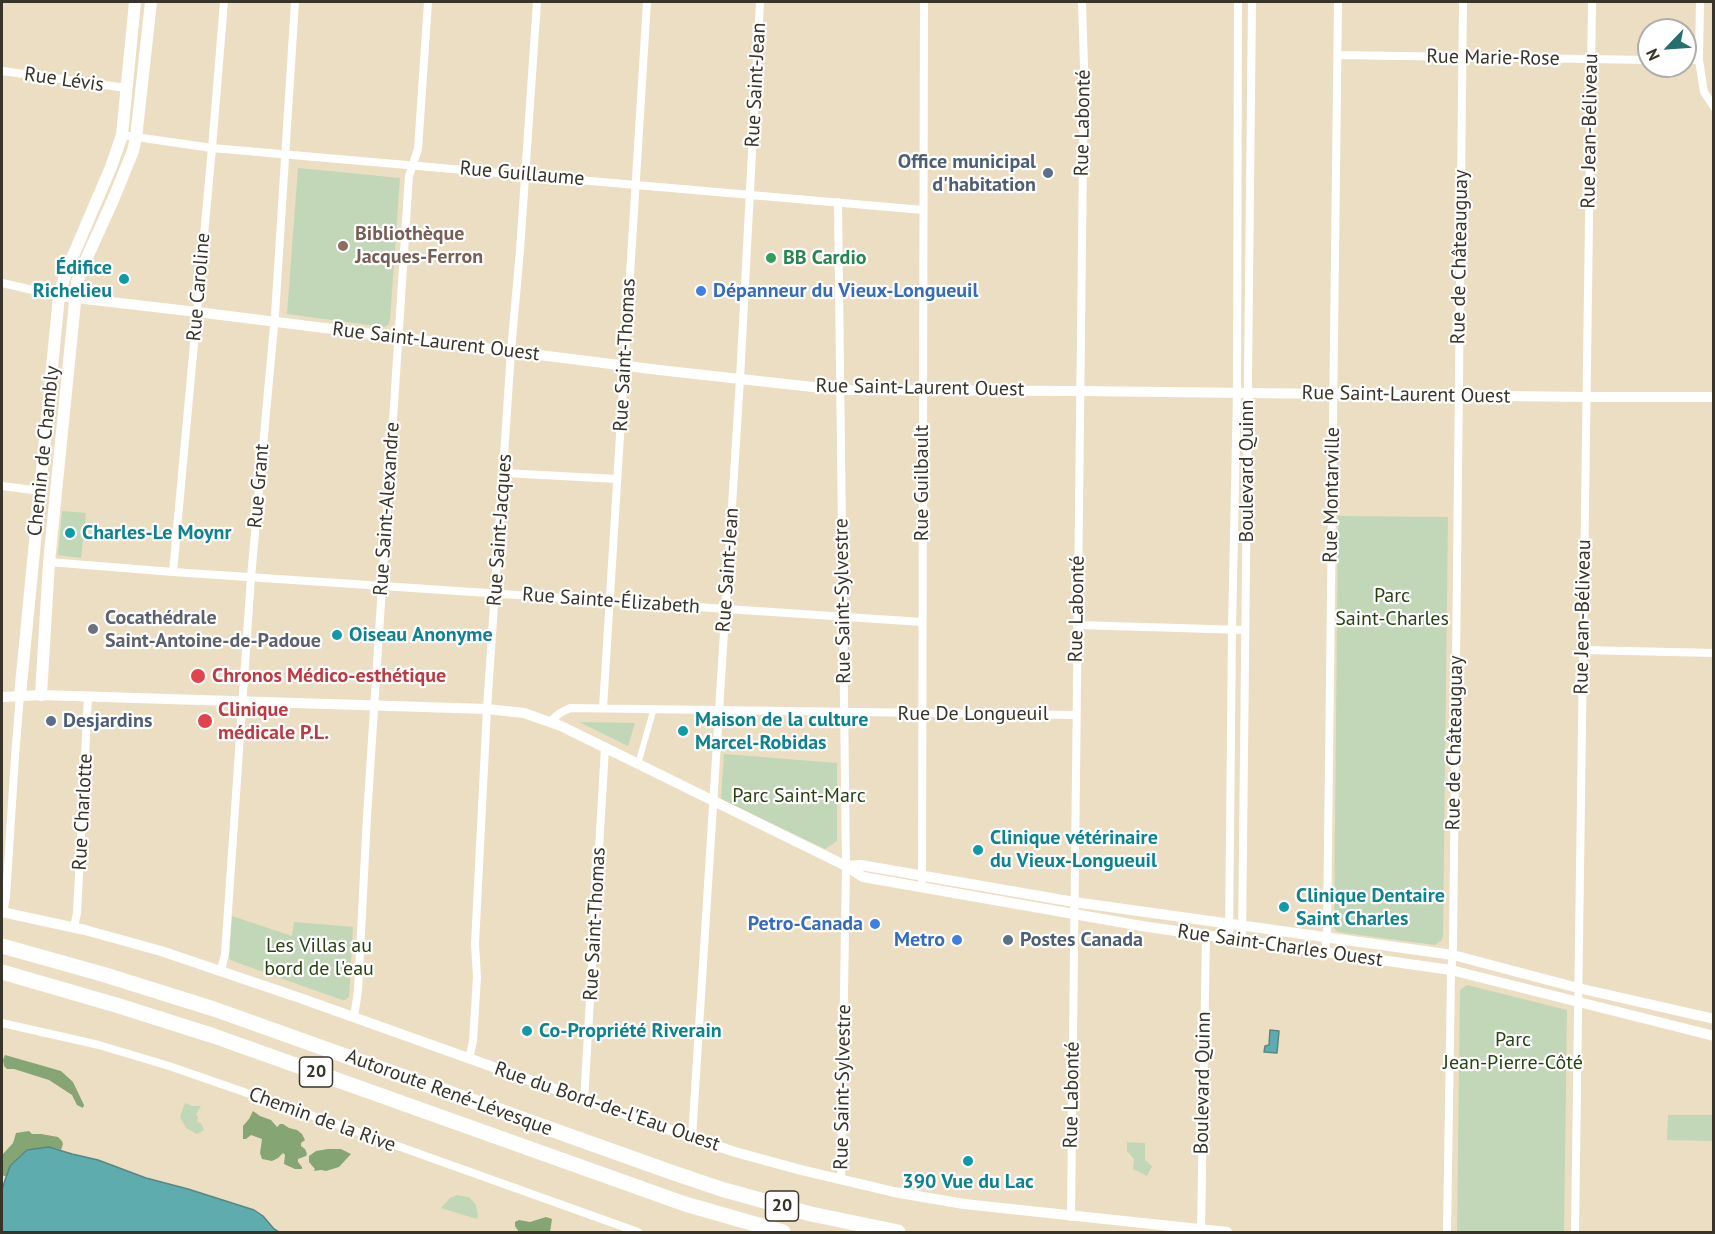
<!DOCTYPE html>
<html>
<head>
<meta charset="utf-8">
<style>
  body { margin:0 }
  #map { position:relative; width:1715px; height:1234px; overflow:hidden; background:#ecdec2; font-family:"PT Sans",sans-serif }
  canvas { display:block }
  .frame { position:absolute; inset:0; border:3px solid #393429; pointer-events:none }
  .north { position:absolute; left:1637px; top:18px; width:60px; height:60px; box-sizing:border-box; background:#fff; border:2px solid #b0aea9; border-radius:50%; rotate:245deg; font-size:16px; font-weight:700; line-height:24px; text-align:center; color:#393429 }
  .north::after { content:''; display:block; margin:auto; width:21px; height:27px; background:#25706e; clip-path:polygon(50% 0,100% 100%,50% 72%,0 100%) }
</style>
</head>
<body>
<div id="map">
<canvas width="1715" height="1234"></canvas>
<div class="frame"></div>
<div class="north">N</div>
</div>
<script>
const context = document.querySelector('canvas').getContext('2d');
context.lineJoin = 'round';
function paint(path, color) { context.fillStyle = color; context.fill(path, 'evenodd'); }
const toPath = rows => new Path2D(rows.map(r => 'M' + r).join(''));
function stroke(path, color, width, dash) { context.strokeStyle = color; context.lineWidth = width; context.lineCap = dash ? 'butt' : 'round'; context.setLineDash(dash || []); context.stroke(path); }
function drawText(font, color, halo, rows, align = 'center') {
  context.font = font + ' "PT Sans",sans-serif'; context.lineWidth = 4.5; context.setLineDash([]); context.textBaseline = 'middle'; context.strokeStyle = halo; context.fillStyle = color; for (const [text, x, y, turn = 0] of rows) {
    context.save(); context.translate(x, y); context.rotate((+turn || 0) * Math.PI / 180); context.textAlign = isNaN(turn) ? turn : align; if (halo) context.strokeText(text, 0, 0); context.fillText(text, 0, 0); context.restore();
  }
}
const green = toPath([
  [298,168,400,178,390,320,388,325,384,327,287,314],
  [62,511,86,513,81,558,58,555],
  [1338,516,1448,517,1443,935,1442,940,1435,945,1337,932,1334,928],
  [579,722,635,723,628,746],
  [724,754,837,763,837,841,825,849,721,799],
  [232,916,292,936,294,922,353,927,349,997,345,1000,342,1000,230,960,229,957],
  [1467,985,1567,1010,1564,1232,1457,1232,1460,990],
  [185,1103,192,1106,201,1106,196,1114,198,1117,197,1122,201,1123,204,1130,197,1134,186,1128,180,1117],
  [1668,1115,1713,1115,1713,1141,1667,1140],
  [1127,1142,1145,1143,1145,1160,1152,1166,1147,1176,1133,1169,1134,1159,1127,1151],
  [457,1195,469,1197,472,1200,476,1205,478,1216,477,1219,441,1208,450,1198]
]);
const forest = toPath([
  [5,1055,61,1071,73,1082,84,1105,83,1108,77,1105,72,1095,49,1080,14,1069,7,1069,4,1066,3,1060],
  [253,1111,260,1116,271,1120,277,1127,280,1124,283,1124,289,1128,297,1130,302,1134,305,1140,301,1143,301,1146,305,1149,307,1154,306,1156,298,1159,298,1162,302,1167,302,1169,295,1169,284,1164,285,1155,283,1153,278,1158,272,1161,262,1159,260,1153,262,1139,251,1135,246,1139,243,1139,243,1126,249,1119],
  [29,1131,32,1134,41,1134,58,1137,62,1141,63,1144,61,1150,55,1148,27,1150,10,1166,7,1177,2,1175,2,1155,13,1143,16,1133],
  [328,1149,341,1149,351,1154,339,1167,326,1171,321,1170,314,1171,315,1169,309,1162,309,1156,316,1151],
  [546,1217,552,1219,550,1232,519,1232,515,1226,515,1222,519,1220,530,1222]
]);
const water = toPath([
  [1270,1030,1279,1031,1277,1053,1264,1052,1265,1046,1269,1045,1270,1030],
  [49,1147,72,1154,98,1160,146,1178,188,1189,254,1210,263,1216,274,1229,279,1232,2,1232,2,1189,10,1166,27,1150,49,1147]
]);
const pedestrian = toPath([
  [638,764,654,708]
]);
const minor = toPath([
  [1700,2,1699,60,1704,92,1714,107],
  [1338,55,1649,60],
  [1685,60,1699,60],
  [2,71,127,88],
  [122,135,212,148,923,210],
  [838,202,846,866,841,1180],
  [2,283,59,296],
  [504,473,617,479],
  [2,486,40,491],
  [49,562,173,572,922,622],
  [173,572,212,148,224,2],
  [1077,625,1245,630],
  [1583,650,1714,653],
  [603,708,647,2],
  [551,721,560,713,570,708,1076,715],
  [922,880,924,2],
  [3,913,6,896,15,757,20,695],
  [74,927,77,913,88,697],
  [1229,939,1232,629,1237,393,1238,2],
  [1242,941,1252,2],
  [1325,953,1327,930,1338,2],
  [221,970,225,954,251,577,275,315,295,2],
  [354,1017,358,991,367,816,409,176,418,149,428,2],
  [2,1023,99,1045,169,1066,325,1120,638,1232],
  [469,1059,473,1041,477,977,475,944,487,709,511,351,520,250,537,2],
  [584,1100,605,748],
  [692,1138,740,379,760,2],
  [1071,1217,1084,66,1082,2],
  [1201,1230,1206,936],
  [1447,1232,1451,975,1453,948,1463,2],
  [1575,1232,1592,2]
]);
const tertiary = toPath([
  [59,296,197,312,659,370,840,390,1079,391,1587,397,1714,397],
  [2,697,41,695,487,709,524,713,561,726,846,866,863,877,1148,927,1451,970,1714,1036],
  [846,866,861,865,1074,902,1453,955,1578,988,1714,1019],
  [2,912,85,930,161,951,300,998,664,1128,735,1152,801,1170,894,1192,964,1204,1227,1232]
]);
const secondary = toPath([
  [20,695,59,296,66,272,111,167,122,135,135,2],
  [41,695,49,562,77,282,84,264,113,200,133,151,136,138,151,2]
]);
const motorway = toPath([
  [2,946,102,974,214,1009,668,1171,721,1189,811,1214,898,1232],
  [2,972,116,1005,214,1036,685,1204,783,1232]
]);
const markers = [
  [1048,173,6,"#5c6f8a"],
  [343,246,6,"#8d6e63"],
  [771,258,6,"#2e9e5b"],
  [124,279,6,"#0f9aa8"],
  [701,291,6,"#3f7fe0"],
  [70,533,6,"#0f9aa8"],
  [93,629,6,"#6b7280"],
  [337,635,6,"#0f9aa8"],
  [198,676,8,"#e0444e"],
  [51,721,6,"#5c6f8a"],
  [205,721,8,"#e0444e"],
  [683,731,6,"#0f9aa8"],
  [978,850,6,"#0f9aa8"],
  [1284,907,6,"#0f9aa8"],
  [875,924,6,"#3f7fe0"],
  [957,940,6,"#3f7fe0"],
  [1008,940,6,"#5c6f8a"],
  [527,1031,6,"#0f9aa8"],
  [968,1161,6,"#0f9aa8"]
];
const shields = [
  [316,1072,33],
  [782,1206,33]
];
const shieldNames = [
  ["20",316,1072],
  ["20",782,1206]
];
const streetNames = [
  ["Rue Marie-Rose",1493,58,1],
  ["Rue Lévis",64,80,8],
  ["Rue Saint-Jean",756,85,-87],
  ["Rue Labonté",1083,123,-89],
  ["Rue Jean-Béliveau",1590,131,-89],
  ["Rue Guillaume",522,174,5],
  ["Rue de Châteauguay",1460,257,-89],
  ["Rue Caroline",199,287,-85],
  ["Rue Saint-Laurent Ouest",436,342,7],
  ["Rue Saint-Thomas",625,355,-87],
  ["Rue Saint-Laurent Ouest",920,388,1],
  ["Rue Saint-Laurent Ouest",1406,395,1],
  ["Chemin de Chambly",44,451,-84],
  ["Boulevard Quinn",1247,471,-90],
  ["Rue Guilbault",922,483,-90],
  ["Rue Grant",259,486,-85],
  ["Rue Montarville",1332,495,-89],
  ["Rue Saint-Alexandre",387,509,-86],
  ["Rue Saint-Jacques",500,530,-86],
  ["Rue Saint-Jean",728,570,-86],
  ["Rue Sainte-Élizabeth",611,601,4],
  ["Rue Saint-Sylvestre",843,601,-91],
  ["Rue Labonté",1077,609,-89],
  ["Rue Jean-Béliveau",1583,617,-89],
  ["Rue De Longueuil",973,714],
  ["Rue de Châteauguay",1455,743,-89],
  ["Rue Charlotte",83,812,-87],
  ["Rue Saint-Thomas",595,924,-87],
  ["Rue Saint-Charles Ouest",1280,946,8],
  ["Boulevard Quinn",1203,1083,-89],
  ["Rue Saint-Sylvestre",843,1087,-89],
  ["Autoroute René-Lévesque",449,1093,20],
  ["Rue Labonté",1072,1095,-89],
  ["Rue du Bord-de-l'Eau Ouest",607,1107,19],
  ["Chemin de la Rive",322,1120,20]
];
const serviceNames = [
  ["Office municipal",1036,162,"right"],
  ["d'habitation",1036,185,"right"],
  ["Desjardins",63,721],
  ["Postes Canada",1020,940]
];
const educationNames = [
  ["Bibliothèque",355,234],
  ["Jacques-Ferron",355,257]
];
const leisureNames = [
  ["BB Cardio",783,258]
];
const cultureNames = [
  ["Édifice",112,268,"right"],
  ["Richelieu",112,291,"right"],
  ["Charles-Le Moynr",82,533],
  ["Oiseau Anonyme",349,635],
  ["Maison de la culture",695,720],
  ["Marcel-Robidas",695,743],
  ["Clinique vétérinaire",990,838],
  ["du Vieux-Longueuil",990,861],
  ["Clinique Dentaire",1296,896],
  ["Saint Charles",1296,919],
  ["Co-Propriété Riverain",539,1031],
  ["390 Vue du Lac",968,1182,"center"]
];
const shopNames = [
  ["Dépanneur du Vieux-Longueuil",713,291,"left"],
  ["Petro-Canada",863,924],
  ["Metro",945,940]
];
const parkNames = [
  ["Parc",1392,596],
  ["Saint-Charles",1392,619],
  ["Parc Saint-Marc",799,796],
  ["Les Villas au",319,946],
  ["bord de l'eau",319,969],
  ["Parc",1513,1040],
  ["Jean-Pierre-Côté",1513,1063]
];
const worshipNames = [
  ["Cocathédrale",105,618],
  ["Saint-Antoine-de-Padoue",105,641]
];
const healthNames = [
  ["Chronos Médico-esthétique",212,676],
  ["Clinique",218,710],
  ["médicale P.L.",218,733]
];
paint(green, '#c2d7b7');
paint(forest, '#86a575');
paint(water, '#5facae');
stroke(water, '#548886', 1.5);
stroke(pedestrian, '#fff', 6);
stroke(minor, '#fff', 8);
stroke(tertiary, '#fff', 10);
stroke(secondary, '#fff', 12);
stroke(motorway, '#fff', 15);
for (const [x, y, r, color] of markers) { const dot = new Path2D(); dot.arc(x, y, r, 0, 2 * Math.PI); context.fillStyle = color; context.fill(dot); stroke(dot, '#fff', 2); }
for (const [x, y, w] of shields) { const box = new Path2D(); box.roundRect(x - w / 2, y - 15, w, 30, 4.5); context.fillStyle = '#fff'; context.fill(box); stroke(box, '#393429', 1.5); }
drawText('bold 18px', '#393429', null, shieldNames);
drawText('20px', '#393429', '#fff', streetNames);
drawText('bold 20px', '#4e5e75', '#fff', serviceNames, 'left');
drawText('bold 20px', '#785e54', '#fff', educationNames, 'left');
drawText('bold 20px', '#27864d', '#fff', leisureNames, 'left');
drawText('bold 20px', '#0d838f', '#fff', cultureNames, 'left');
drawText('bold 20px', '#366cbe', '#fff', shopNames, 'right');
drawText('20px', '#25420f', '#fff', parkNames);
drawText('bold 20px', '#5b616d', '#fff', worshipNames, 'left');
drawText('bold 20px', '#be3a42', '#fff', healthNames, 'left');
</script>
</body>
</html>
